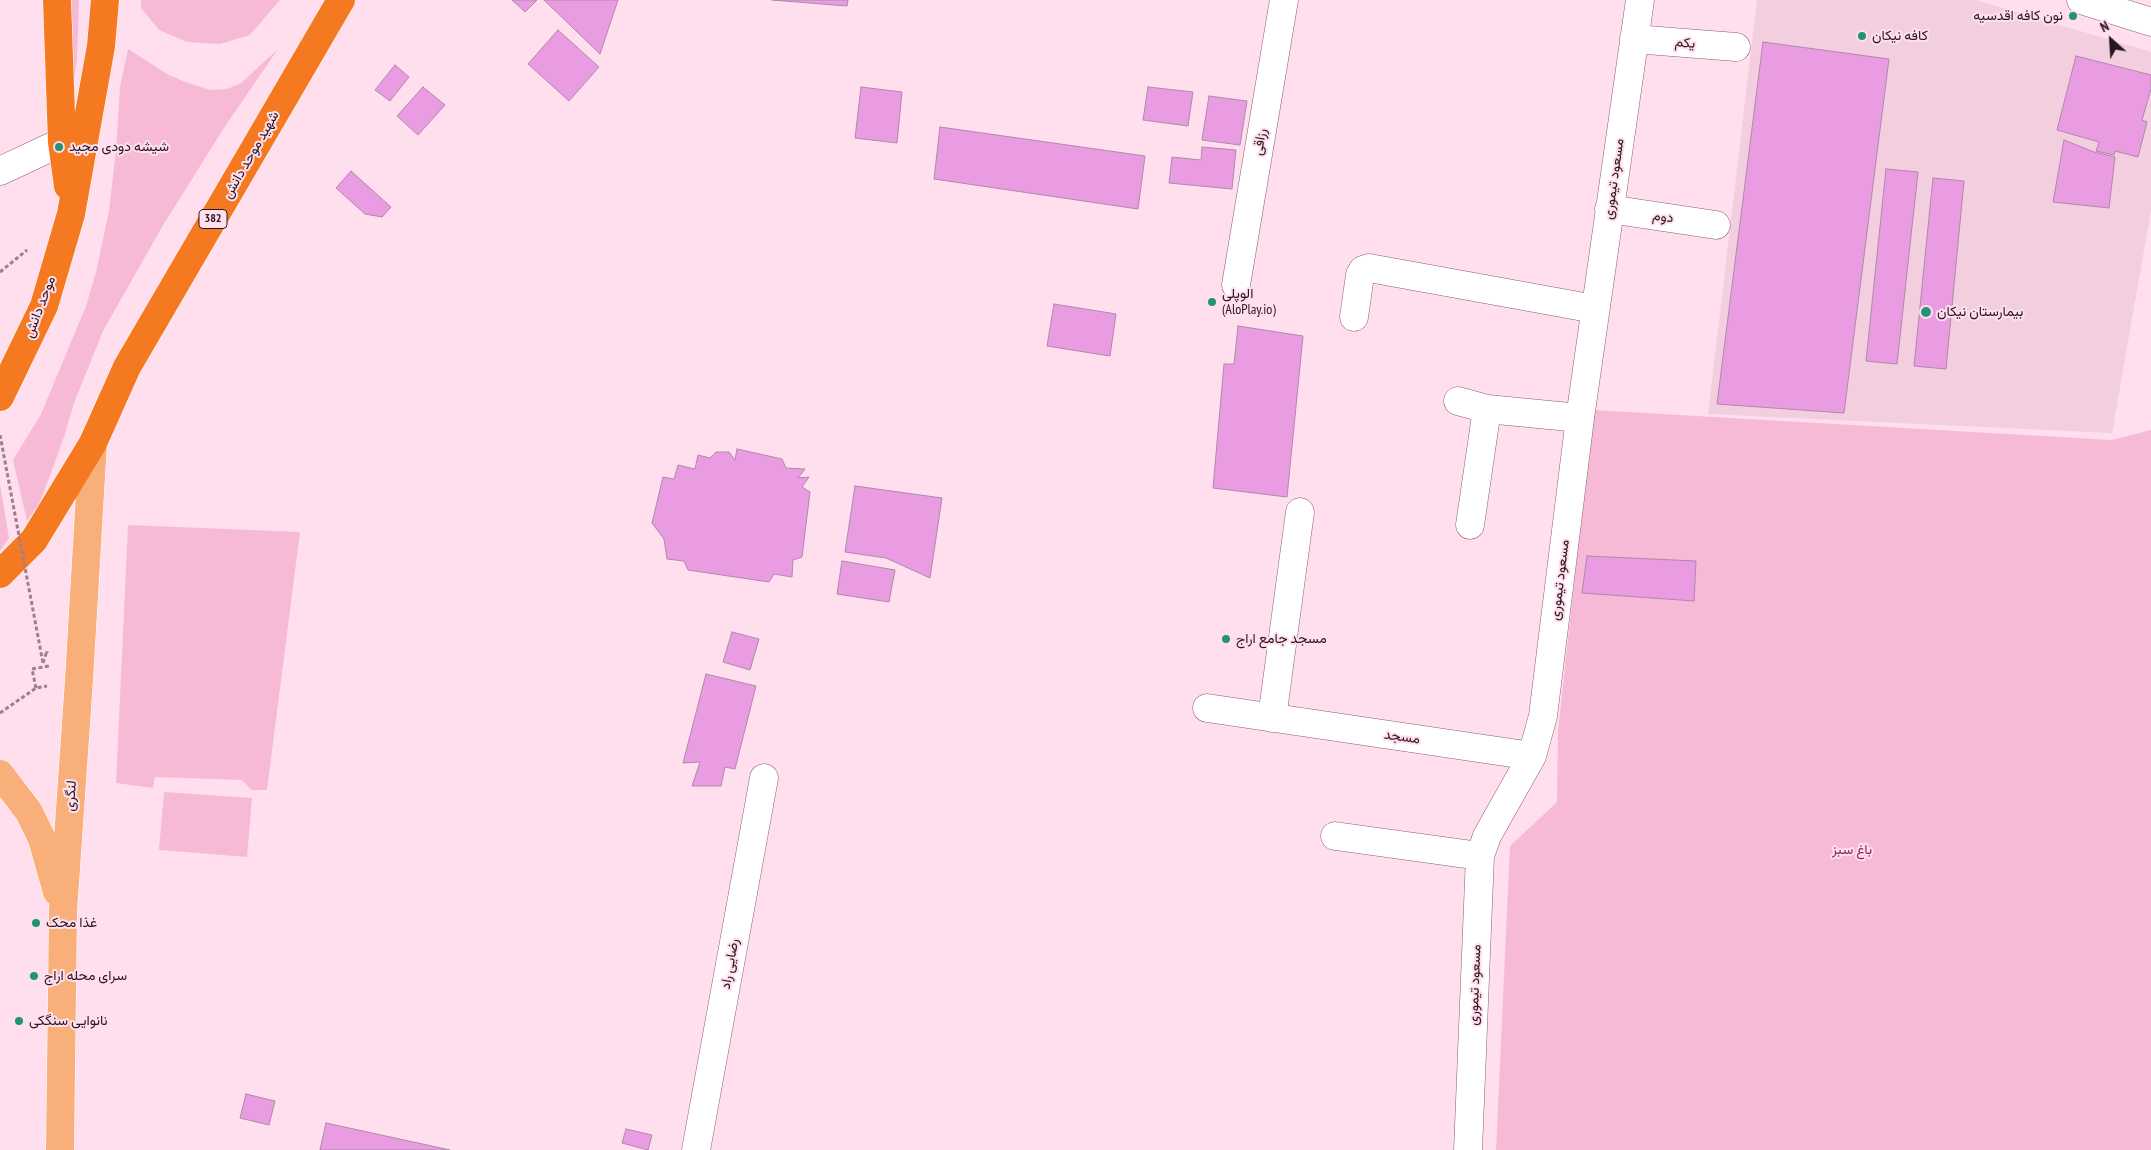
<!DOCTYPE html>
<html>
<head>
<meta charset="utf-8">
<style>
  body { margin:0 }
  #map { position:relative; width:2151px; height:1150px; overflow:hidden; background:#ffdfed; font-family:"PT Sans Narrow",sans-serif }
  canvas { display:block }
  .north { position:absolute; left:2086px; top:15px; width:50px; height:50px; -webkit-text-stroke:4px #ffdfed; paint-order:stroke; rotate:334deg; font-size:14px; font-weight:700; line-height:20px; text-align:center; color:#28161f }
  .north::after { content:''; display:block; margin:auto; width:18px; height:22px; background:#28161f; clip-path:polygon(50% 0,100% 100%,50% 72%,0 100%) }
</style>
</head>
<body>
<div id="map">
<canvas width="2151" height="1150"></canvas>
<div class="north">N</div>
</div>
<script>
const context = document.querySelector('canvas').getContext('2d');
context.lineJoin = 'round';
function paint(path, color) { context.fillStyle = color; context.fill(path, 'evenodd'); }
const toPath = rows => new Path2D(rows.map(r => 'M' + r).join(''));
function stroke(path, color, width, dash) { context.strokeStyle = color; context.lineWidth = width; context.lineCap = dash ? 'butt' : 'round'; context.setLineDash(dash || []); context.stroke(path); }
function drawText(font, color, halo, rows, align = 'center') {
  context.font = font + ' "PT Sans Narrow",Vazirmatn,sans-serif'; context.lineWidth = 4; context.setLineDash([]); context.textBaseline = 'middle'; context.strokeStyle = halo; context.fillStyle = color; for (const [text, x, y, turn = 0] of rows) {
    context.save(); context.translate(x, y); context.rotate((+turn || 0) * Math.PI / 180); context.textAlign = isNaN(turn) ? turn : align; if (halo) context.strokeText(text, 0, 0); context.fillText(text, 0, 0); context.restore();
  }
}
const built = toPath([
  [1757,0,1976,0,2151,52,2151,210,2112,433,1708,414]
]);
const green = toPath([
  [66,0,79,0,77,60,70,104],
  [141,0,280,0,250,35,220,44,187,42,159,30,141,8],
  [128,49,169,75,188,83,211,90,227,89,241,83,278,49,222,131,162,227,103,331,74,403,64,437,48,481,39,504,27,521,13,460,41,414,86,306,96,272,109,211,116,150,120,87],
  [1593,410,2112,440,2151,430,2151,1150,1496,1150,1510,846,1557,802,1558,731],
  [0,484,9,538,0,551],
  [128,525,300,532,267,790,251,790,242,780,155,777,153,788,116,783],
  [164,792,252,798,247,857,159,850]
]);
const building = toPath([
  [512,0,537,0,525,12,512,0],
  [544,0,618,0,600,54,544,0],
  [772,0,848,0,847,6,772,0],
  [558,30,599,67,569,101,528,64,558,30],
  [1763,42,1889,59,1844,413,1717,404,1763,42],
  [2076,56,2151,75,2151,89,2142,120,2147,122,2138,157,2115,151,2114,155,2096,151,2099,142,2057,130,2076,56],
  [395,65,409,77,390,101,375,90,395,65],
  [423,87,445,105,418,135,397,116,423,87],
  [861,87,902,92,897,143,855,138,861,87],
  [1148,87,1193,92,1188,126,1143,120,1148,87],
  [1209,96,1247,101,1240,145,1202,140,1209,96],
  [940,127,1145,156,1138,209,934,179,940,127],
  [2064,140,2094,152,2115,157,2109,208,2053,202,2064,140],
  [1202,147,1236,150,1232,189,1169,183,1172,157,1201,160,1202,147],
  [1886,169,1918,172,1897,364,1866,361,1886,169],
  [351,171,391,207,382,217,365,214,336,188,351,171],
  [1933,178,1964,181,1946,369,1914,366,1933,178],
  [1054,304,1116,314,1110,356,1047,346,1054,304],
  [1238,326,1303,336,1287,497,1213,488,1224,364,1234,364,1238,326],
  [737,449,782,459,786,468,805,469,798,478,809,477,802,487,810,492,802,557,793,560,792,577,774,574,769,582,688,570,684,561,667,559,664,539,652,523,663,477,674,479,678,465,695,469,698,455,710,458,716,452,729,452,735,460,737,449],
  [855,486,942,498,930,578,886,558,845,552,855,486],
  [1587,556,1696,561,1694,601,1582,593,1587,556],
  [842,561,895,570,889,602,837,594,842,561],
  [732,632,759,639,750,670,723,662,732,632],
  [706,674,756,686,735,769,725,767,721,786,692,786,700,762,683,763,706,674],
  [246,1094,275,1101,269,1125,240,1118,246,1094],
  [326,1123,450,1150,320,1150,326,1123],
  [626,1129,652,1135,648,1150,622,1143,626,1129]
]);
const path = toPath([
  [0,272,27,250],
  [43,663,47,651,47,653],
  [36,688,32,669,49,666],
  [0,713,36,688,47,686]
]);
const minor = toPath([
  [2081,0,2151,22],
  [1634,39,1736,47],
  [0,171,62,142],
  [1609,209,1716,225],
  [1236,285,1284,0],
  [1354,317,1360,275,1363,270,1369,268,1595,309],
  [1458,401,1487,409,1580,418],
  [1470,525,1487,409],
  [1207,708,1532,756],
  [1272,718,1300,512],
  [1335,836,1480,856],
  [696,1150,764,778],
  [1468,1150,1480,856,1487,836,1532,756,1543,716,1580,418,1640,0]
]);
const major = toPath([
  [0,774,29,812,42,839,57,892],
  [60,1150,63,911,79,680,93,443]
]);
const highway = toPath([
  [57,0,62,142,68,186],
  [0,397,44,306,71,214,101,46,105,0],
  [0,574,34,540,93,443,127,367,341,0]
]);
const pathBridge = toPath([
  [0,435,43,663]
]);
const markers = [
  [2073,16,5,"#239375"],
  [1862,36,5,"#239375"],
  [59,147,5,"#239375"],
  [1212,302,5,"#239375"],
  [1926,312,6,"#239375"],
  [1226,639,5,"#239375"],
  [36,923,5,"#239375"],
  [34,976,5,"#239375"],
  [19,1021,5,"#239375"]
];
const shields = [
  [213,219,28]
];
const shieldNames = [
  ["382",213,219]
];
const poiNames = [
  ["نون کافه اقدسیه",2063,16,"right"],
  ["کافه نیکان",1872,36],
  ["شیشه دودی مجید",69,147],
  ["الوپلی",1222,294],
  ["(AloPlay.io)",1222,310],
  ["بیمارستان نیکان",1937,312],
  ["مسجد جامع اراج",1236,639],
  ["غذا محک",46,923],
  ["سرای محله اراج",44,976],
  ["نانوایی سنگکی",29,1021]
];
const streetNames = [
  ["یکم",1685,43,5],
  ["رزاقی",1260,142,-80],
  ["شهید موحد دانش",251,155,-60],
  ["مسعود تیموری",1614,179,-82],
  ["دوم",1663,217,8],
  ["موحد دانش",40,307,-69],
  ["مسعود تیموری",1560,580,-83],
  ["مسجد",1402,737,8],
  ["لنگری",71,796,-86],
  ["رضایی راد",730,964,-80],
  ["مسعود تیموری",1475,985,-88]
];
const parkNames = [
  ["باغ سبز",1852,850]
];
paint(built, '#f2cede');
paint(green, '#f7bad6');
paint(building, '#ea9ce2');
stroke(building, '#ae89aa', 1);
stroke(minor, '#895d72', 29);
stroke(major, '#fff', 29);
stroke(highway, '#fff', 29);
stroke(path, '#9a818c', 3, [4, 2.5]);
stroke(minor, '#fff', 28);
stroke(major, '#f8af79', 28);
stroke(highway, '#f47920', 28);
stroke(pathBridge, '#9a818c', 3, [4, 2.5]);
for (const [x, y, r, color] of markers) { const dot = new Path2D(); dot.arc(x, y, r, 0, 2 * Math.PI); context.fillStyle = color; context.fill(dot); stroke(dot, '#ffdfed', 2); }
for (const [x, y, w] of shields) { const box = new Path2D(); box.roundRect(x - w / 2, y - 9.5, w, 19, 4); context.fillStyle = '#ffdfed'; context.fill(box); stroke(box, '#28161f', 1); }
drawText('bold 12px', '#28161f', null, shieldNames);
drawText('14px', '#28161f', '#ffdfed', poiNames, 'left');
drawText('14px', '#28161f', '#ffdfed', streetNames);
drawText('14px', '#8e1f5f', '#ffdfed', parkNames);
</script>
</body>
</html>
